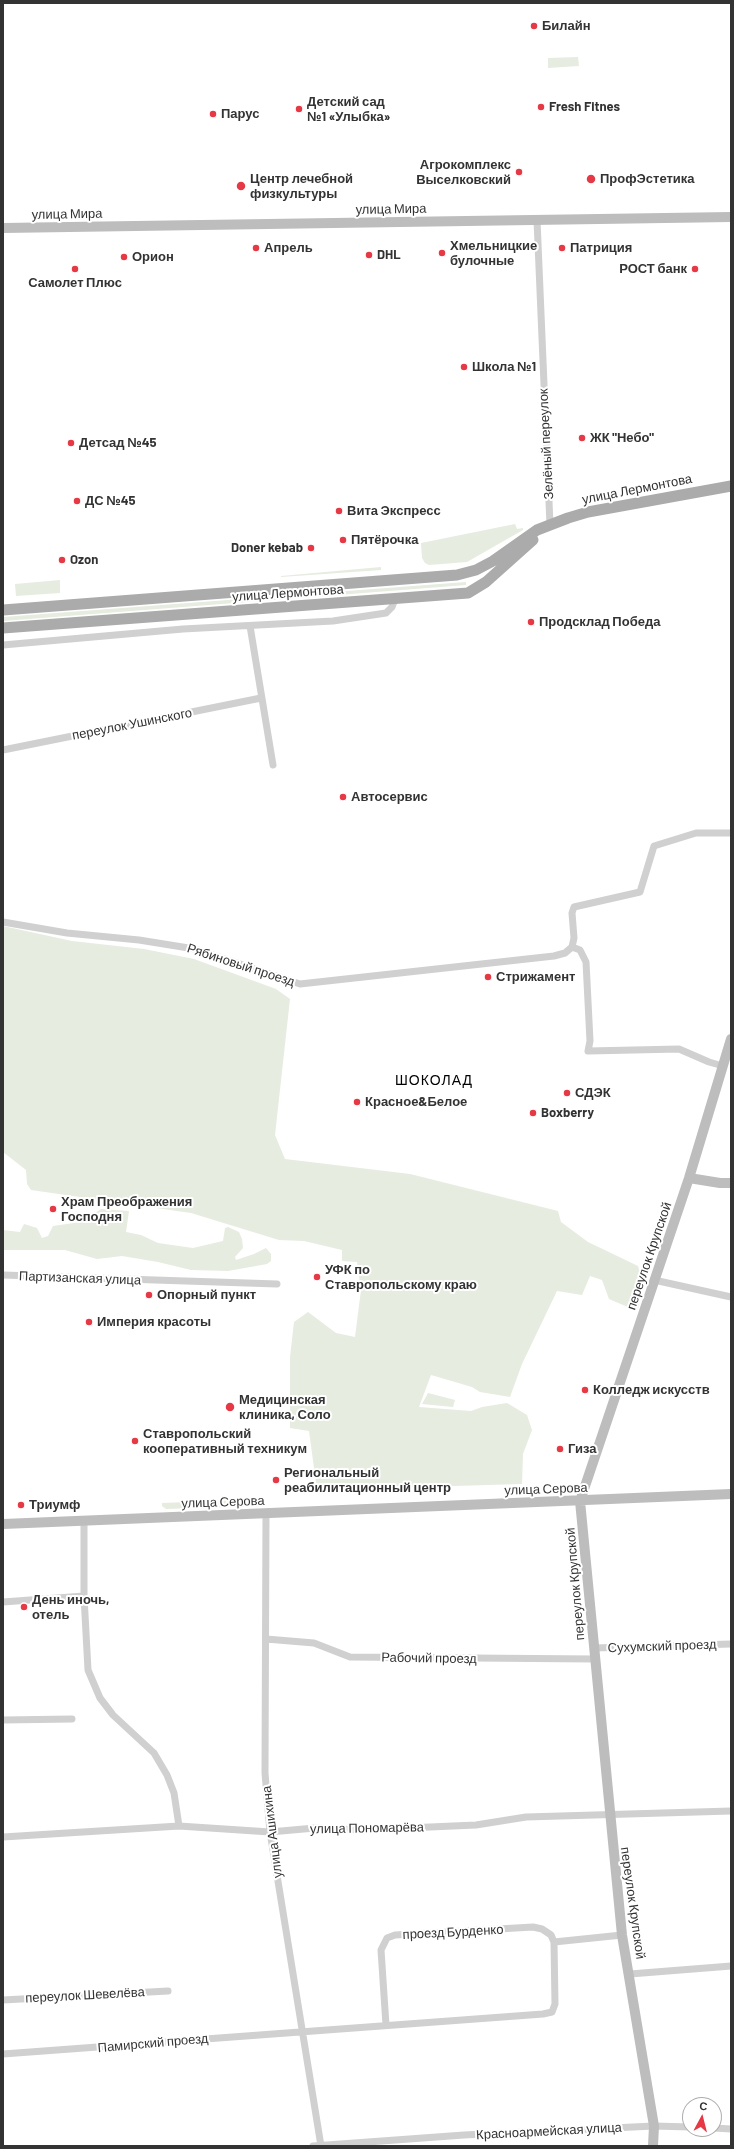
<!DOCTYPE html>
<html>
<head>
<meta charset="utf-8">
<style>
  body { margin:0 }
  #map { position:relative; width:734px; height:2149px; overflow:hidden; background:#fff; font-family:Barlow,sans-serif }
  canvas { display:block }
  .frame { position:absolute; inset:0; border:4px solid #333; pointer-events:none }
  .north { position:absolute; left:682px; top:2097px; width:40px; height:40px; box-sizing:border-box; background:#fff; border:1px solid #adadad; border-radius:50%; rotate:7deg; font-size:11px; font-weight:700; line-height:16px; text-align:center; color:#333 }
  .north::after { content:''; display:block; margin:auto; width:14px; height:18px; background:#e63946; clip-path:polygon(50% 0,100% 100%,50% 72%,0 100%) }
</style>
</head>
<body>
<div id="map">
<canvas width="734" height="2149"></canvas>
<div class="frame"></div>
<div class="north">С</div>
</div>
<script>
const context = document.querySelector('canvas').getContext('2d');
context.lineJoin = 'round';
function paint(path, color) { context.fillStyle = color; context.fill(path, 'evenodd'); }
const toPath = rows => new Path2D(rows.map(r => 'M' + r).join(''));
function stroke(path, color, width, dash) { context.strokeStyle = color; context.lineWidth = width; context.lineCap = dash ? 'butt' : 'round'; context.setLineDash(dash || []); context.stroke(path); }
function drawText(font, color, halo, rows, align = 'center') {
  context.font = font + ' Barlow,sans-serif'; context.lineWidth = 4; context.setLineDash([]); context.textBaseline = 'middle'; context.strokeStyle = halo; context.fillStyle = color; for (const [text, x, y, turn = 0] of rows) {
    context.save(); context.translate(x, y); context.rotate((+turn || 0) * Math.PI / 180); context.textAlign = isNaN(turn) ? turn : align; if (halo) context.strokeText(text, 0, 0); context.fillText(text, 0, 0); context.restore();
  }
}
const green = toPath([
  [578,57,579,66,548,68,548,58],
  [515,524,517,529,523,528,523,530,467,562,429,565,425,563,422,558,421,543],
  [381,567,381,570,281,577,281,576],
  [60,580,60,593,16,596,15,584],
  [466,582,466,585,3,621,3,617],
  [3,926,72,941,144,949,194,959,276,989,290,999,275,1135,285,1159,410,1174,558,1211,561,1222,588,1242,638,1266,643,1286,638,1308,630,1308,609,1299,602,1280,590,1276,582,1295,557,1291,522,1364,510,1397,480,1392,472,1387,431,1375,419,1407,471,1411,482,1407,507,1403,527,1415,532,1430,523,1454,522,1484,317,1490,309,1431,290,1428,290,1357,294,1322,308,1312,336,1333,355,1337,361,1290,357,1262,342,1261,342,1250,304,1241,279,1240,191,1213,31,1190,27,1184,26,1170,3,1152],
  [101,1209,129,1211,126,1232,141,1235,158,1243,193,1248,223,1241,225,1228,228,1227,239,1232,242,1239,243,1248,235,1257,236,1260,254,1254,266,1248,271,1254,271,1261,267,1264,228,1271,191,1270,158,1262,122,1256,97,1259,65,1250,3,1250,3,1230,20,1232,24,1224,37,1228,42,1238,48,1236,53,1226,81,1222],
  [428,1393,455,1400,453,1407,422,1404],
  [263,1499,263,1506,166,1509,162,1506,162,1503]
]);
const street = toPath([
  [537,220,550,525],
  [250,626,273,765],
  [3,645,183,629,333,621,386,613,392,607,395,599],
  [3,750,261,698],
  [3,922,67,933,139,940,195,949,300,984,554,956,565,953,572,947,574,938,572,913,574,907,640,892,654,846,696,833,731,833],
  [572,947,580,950,586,962,590,1041,588,1051,679,1049,709,1062,723,1066],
  [3,1275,277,1284],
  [654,1280,731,1297],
  [266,1514,265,1773,270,1832,321,2146],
  [84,1521,84,1596,88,1670,100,1698,113,1715,154,1753,167,1775,174,1793,179,1826],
  [3,1602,84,1596],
  [266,1639,314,1643,350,1657,594,1659],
  [594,1648,731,1644],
  [3,1720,72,1719],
  [3,1837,179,1826,270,1832,315,1828,361,1830,476,1825,526,1817,731,1811],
  [630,1974,731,1966],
  [3,2000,168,1991],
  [386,2025,381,1950,387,1938,395,1935,533,1927,542,1929,551,1935,554,1942,622,1935],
  [3,2054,543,2014,552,2012,555,2004,554,1942],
  [714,2128,731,2129],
  [313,2146,464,2135,654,2126,690,2127]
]);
const secondary = toPath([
  [3,228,731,217],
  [689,1178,720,1183,731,1183],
  [3,1524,731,1494],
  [653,2146,654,2126,622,1935,580,1501,689,1178,731,1039]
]);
const primary = toPath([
  [3,610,457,575,476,570,493,561,537,530,568,518,588,512,731,486],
  [3,628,468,593,486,582,533,540]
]);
const markers = [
  [534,26,4,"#e63946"],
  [541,107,4,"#e63946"],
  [299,109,4,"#e63946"],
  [213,114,4,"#e63946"],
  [519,172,4,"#e63946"],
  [591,179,5,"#e63946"],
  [241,186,5,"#e63946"],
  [256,248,4,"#e63946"],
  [562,248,4,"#e63946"],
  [442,253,4,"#e63946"],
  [369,255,4,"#e63946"],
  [124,257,4,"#e63946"],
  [75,269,4,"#e63946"],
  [695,269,4,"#e63946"],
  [464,367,4,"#e63946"],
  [582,438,4,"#e63946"],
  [71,443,4,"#e63946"],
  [77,501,4,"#e63946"],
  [339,511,4,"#e63946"],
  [343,540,4,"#e63946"],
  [311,548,4,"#e63946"],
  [62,560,4,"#e63946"],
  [531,622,4,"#e63946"],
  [343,797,4,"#e63946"],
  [488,977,4,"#e63946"],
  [567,1093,4,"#e63946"],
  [357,1102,4,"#e63946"],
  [533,1113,4,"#e63946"],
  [53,1209,4,"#e63946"],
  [317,1277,4,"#e63946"],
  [149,1295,4,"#e63946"],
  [89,1322,4,"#e63946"],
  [585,1390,4,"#e63946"],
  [230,1407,5,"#e63946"],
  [135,1441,4,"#e63946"],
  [560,1449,4,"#e63946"],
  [276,1480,4,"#e63946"],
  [21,1505,4,"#e63946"],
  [24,1607,4,"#e63946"]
];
const poiNames = [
  ["Билайн",542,26],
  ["Детский сад",307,102],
  ["№1 «Улыбка»",307,117],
  ["Fresh Fitnes",549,107],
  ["Парус",221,114],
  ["Агрокомплекс",511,165,"right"],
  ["Выселковский",511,180,"right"],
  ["Центр лечебной",250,179],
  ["физкультуры",250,194],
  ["ПрофЭстетика",600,179],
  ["Хмельницкие",450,246],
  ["булочные",450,261],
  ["Апрель",264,248],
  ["Патриция",570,248],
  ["DHL",377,255],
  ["Орион",132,257],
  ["РОСТ банк",687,269,"right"],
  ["Самолет Плюс",75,283,"center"],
  ["Школа №1",472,367],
  ["ЖК \"Небо\"",590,438],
  ["Детсад №45",79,443],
  ["ДС №45",85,501],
  ["Вита Экспресс",347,511],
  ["Пятёрочка",351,540],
  ["Doner kebab",303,548,"right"],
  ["Ozon",70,560],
  ["Продсклад Победа",539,622],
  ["Автосервис",351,797],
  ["Стрижамент",496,977],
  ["СДЭК",575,1093],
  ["Красное&Белое",365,1102],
  ["Boxberry",541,1113],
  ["Храм Преображения",61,1202],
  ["Господня",61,1217],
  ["УФК по",325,1270],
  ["Ставропольскому краю",325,1285],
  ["Опорный пункт",157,1295],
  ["Империя красоты",97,1322],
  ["Колледж искусств",593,1390],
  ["Медицинская",239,1400],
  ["клиника, Соло",239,1415],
  ["Ставропольский",143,1434],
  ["кооперативный техникум",143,1449],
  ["Гиза",568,1449],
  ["Региональный",284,1473],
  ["реабилитационный центр",284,1488],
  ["Триумф",29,1505],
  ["День иночь,",32,1600],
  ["отель",32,1615]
];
const streetNames = [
  ["улица Мира",391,209,-1],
  ["улица Мира",67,214,-1],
  ["Зелёный переулок",546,444,-93],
  ["улица Лермонтова",637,489,-11],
  ["улица Лермонтова",288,593,-4],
  ["переулок Ушинского",132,724,-11],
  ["Рябиновый проезд",241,965,18],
  ["переулок Крупской",649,1256,-71],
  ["Партизанская улица",80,1278,2],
  ["улица Серова",546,1489,-2],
  ["улица Серова",223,1502,-2],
  ["переулок Крупской",575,1584,-95],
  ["Сухумский проезд",662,1646,-2],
  ["Рабочий проезд",429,1658,1],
  ["улица Пономарёва",367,1828,-1],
  ["улица Ашихина",272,1832,-97],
  ["переулок Крупской",633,1903,82],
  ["проезд Бурденко",453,1932,-3],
  ["переулок Шевелёва",85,1995,-3],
  ["Памирский проезд",153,2043,-5],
  ["Красноармейская улица",549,2131,-3]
];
const neighbourhoodNames = [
  ["ШОКОЛАД",434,1080]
];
paint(green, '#e6ecdf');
stroke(street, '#d0d0d0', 7);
stroke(secondary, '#bdbdbd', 10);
stroke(primary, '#ababab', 11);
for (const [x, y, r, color] of markers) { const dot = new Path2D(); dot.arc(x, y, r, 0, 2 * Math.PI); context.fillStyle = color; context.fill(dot); stroke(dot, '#fff', 1.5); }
drawText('bold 13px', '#333', '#fff', poiNames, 'left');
drawText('13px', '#333', '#fff', streetNames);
context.letterSpacing = '1px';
drawText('14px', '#000', '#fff', neighbourhoodNames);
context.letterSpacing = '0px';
</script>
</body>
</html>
